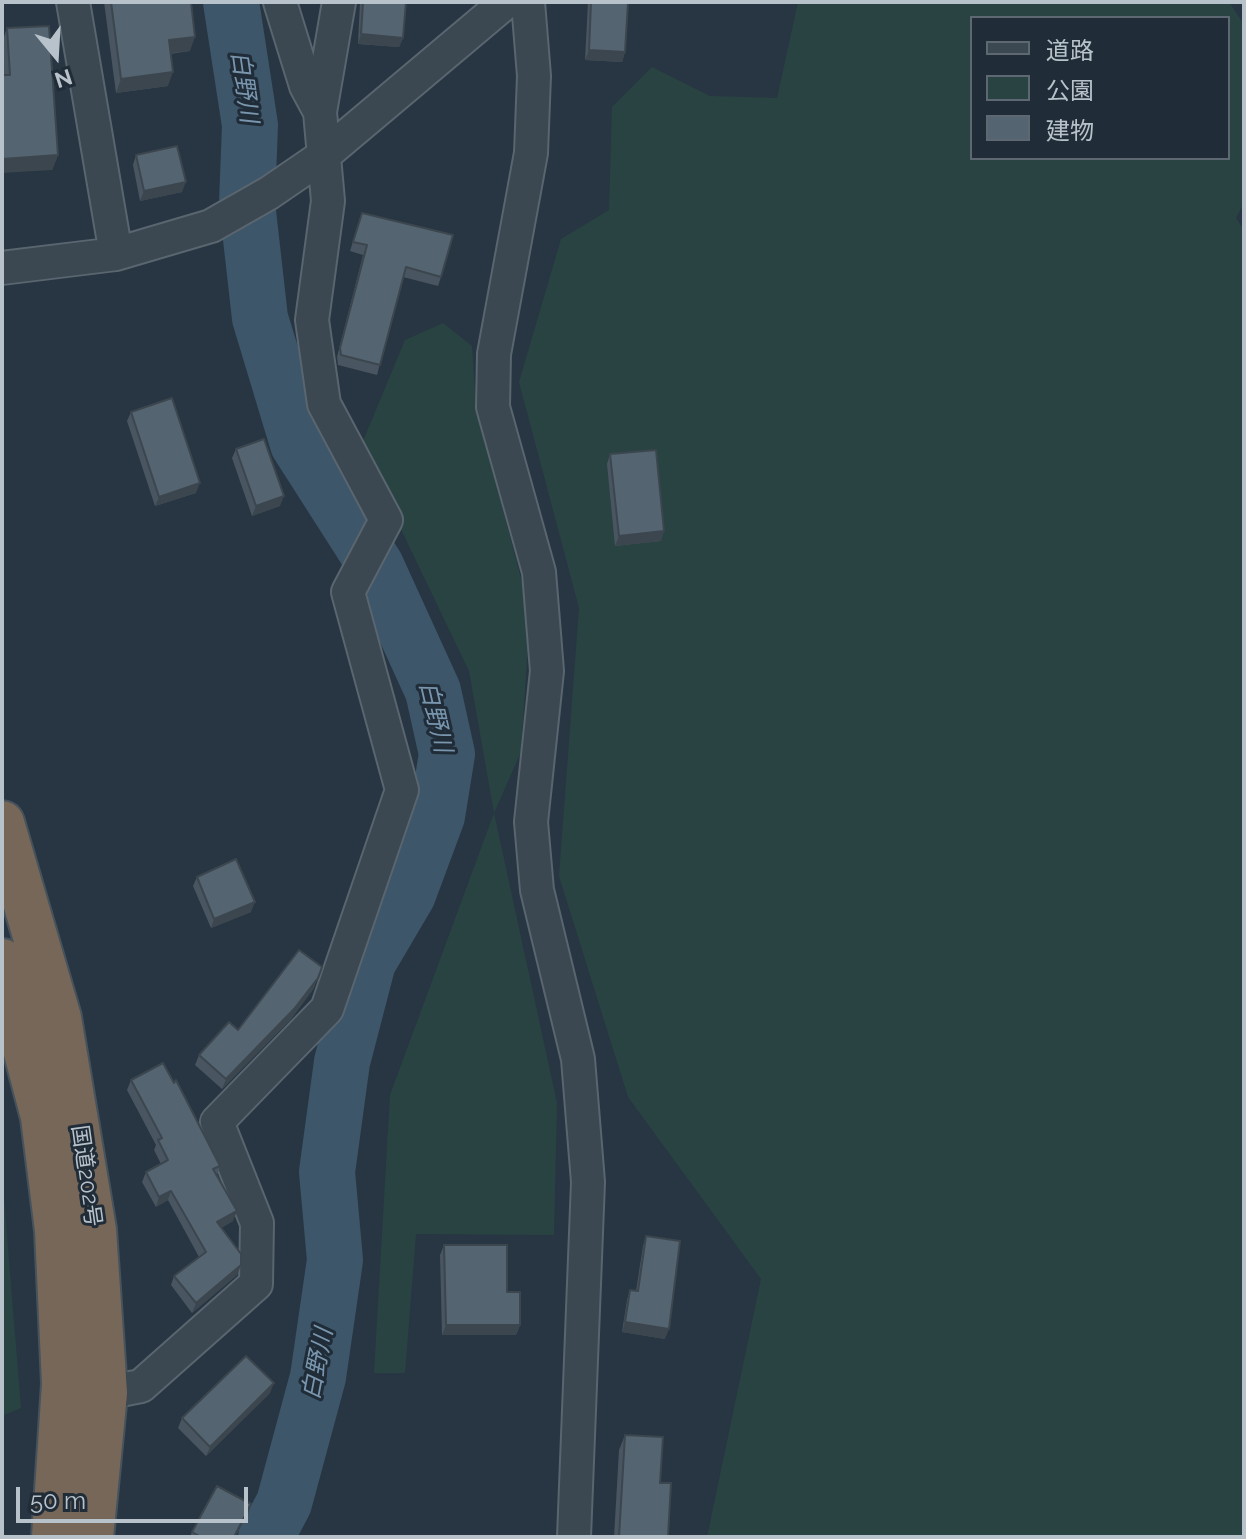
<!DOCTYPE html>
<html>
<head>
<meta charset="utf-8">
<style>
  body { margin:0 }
  #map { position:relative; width:1246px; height:1539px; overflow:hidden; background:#273642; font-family:Raleway,"Noto Sans JP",sans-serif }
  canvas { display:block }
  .frame { position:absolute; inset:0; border:4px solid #b8c2cb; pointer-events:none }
  .legend { position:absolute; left:970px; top:16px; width:260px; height:144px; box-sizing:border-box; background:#202c37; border:2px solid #5d6872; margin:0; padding:10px 14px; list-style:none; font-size:24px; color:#b8c2cb }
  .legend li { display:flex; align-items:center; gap:16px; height:40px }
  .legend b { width:40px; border:2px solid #5d6872 }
  .north { position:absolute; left:16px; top:16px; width:80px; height:80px; -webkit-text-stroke:6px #202c37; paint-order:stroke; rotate:162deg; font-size:22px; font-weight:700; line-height:32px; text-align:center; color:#b8c2cb }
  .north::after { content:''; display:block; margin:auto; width:28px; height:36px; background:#b8c2cb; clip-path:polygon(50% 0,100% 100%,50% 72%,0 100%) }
  .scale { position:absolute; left:16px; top:1487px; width:232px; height:36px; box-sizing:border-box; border:4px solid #b8c2cb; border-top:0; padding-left:10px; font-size:24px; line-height:28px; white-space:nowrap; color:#b8c2cb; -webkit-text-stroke:6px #202c37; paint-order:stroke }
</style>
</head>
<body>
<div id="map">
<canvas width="1246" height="1539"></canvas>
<div class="frame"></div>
<ul class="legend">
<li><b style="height:10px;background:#3b4751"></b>道路</li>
<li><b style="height:22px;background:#294342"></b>公園</li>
<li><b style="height:22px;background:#556471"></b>建物</li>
</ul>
<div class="north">N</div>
<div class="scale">50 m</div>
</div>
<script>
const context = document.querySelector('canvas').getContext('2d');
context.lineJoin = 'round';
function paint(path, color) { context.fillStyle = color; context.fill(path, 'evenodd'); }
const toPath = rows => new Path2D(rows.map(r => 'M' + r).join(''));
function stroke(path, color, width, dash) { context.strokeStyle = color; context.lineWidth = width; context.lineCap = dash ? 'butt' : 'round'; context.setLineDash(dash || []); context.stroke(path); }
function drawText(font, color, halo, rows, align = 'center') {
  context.font = font + ' Raleway,"Noto Sans JP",sans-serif'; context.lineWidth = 6; context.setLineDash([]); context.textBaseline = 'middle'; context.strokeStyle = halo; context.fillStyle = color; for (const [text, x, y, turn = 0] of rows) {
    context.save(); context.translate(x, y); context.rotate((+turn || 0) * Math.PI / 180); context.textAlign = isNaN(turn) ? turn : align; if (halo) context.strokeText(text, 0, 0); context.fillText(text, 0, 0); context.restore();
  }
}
const green = toPath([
  [798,2,1229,2,1244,24,1244,203,1236,218,1244,230,1244,1537,707,1537,761,1279,628,1097,559,876,579,608,519,382,561,239,609,210,612,107,652,67,710,96,777,98],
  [972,18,1228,18,1228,158,972,158],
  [443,323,472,346,476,407,530,613,521,752,494,813,557,1103,554,1235,416,1234,405,1373,374,1373,390,1095,494,813,469,671,361,446,405,340],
  [2,1173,21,1408,2,1416]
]);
const river = toPath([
  [231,2,250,125,247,203,260,318,298,444,376,566,433,691,447,754,437,816,408,894,368,962,342,1062,327,1172,335,1260,318,1377,284,1503,266,1537]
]);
const minor = toPath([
  [73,2,116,254],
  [528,2,534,76,531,153,494,354,493,407,539,572,547,671,531,822,537,890,578,1059,588,1182,574,1537],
  [320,112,339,2],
  [2,268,116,254,211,226,269,193,323,156,506,2],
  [105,1393,141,1386,256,1284,257,1223,217,1122,327,1009,402,790,348,592,386,520,324,404,312,320,328,201,320,112,306,86,280,2]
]);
const highway = toPath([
  [2,823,59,1018,94,1230,105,1393,91,1537],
  [2,961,43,1117,57,1230,64,1384,54,1537]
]);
const wall = toPath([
  [104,2,191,2,190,51,170,54,168,86,116,93],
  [360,2,406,2,403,38,399,47,358,44],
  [588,2,628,2,625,52,622,62,585,60],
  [7,28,58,155,52,170,4,75,2,42],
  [136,155,182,192,140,201,133,165],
  [362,213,441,277,438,286,403,277,377,375,338,365,337,357,363,255,350,251],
  [131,412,196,493,155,506,127,421],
  [236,449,280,506,252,516,232,458],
  [610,454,661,541,615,546,607,464],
  [197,877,251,912,211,928,193,886],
  [314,988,291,1019,222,1089,195,1065,199,1055,238,1030],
  [131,1080,220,1166,217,1175,233,1221,221,1228,241,1265,237,1275,192,1313,171,1285,174,1276,199,1257,168,1200,156,1207,142,1182,146,1172,161,1164,154,1150,156,1145,127,1090],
  [646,1236,665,1339,622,1332,627,1300,630,1290,636,1291,643,1246],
  [444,1245,507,1292,520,1325,516,1335,442,1335,440,1255],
  [270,1393,206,1456,178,1428,182,1418],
  [625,1435,660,1483,668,1537,614,1537,619,1450],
  [248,1514,235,1537,190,1537,192,1532]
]);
const shadedWall = toPath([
  [361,34,403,38,399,47,358,44],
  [195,37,190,51,163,54,169,40],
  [589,50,625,52,622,62,585,60],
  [173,72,168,86,116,93,121,79],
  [58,155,52,170,2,173,2,159],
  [186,182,182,192,140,201,144,191],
  [200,483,196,493,155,506,159,497],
  [284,496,280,506,252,516,256,506],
  [664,531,661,541,615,546,619,536],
  [255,902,251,912,211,928,214,919],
  [318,978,314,988,291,1019,222,1089,226,1079],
  [171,1191,168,1200,156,1207,159,1197],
  [237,1211,233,1221,213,1232,217,1222],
  [241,1265,237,1275,192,1313,196,1303],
  [625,1322,669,1329,665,1339,622,1332],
  [446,1325,520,1325,516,1335,442,1335],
  [274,1383,270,1393,206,1456,210,1447],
  [251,1504,248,1514,235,1537,234,1537]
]);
const building = toPath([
  [111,2,191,2,195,37,169,40,173,72,121,79,111,2],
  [363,2,406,2,403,38,361,34,363,2],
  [591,2,628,2,625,52,589,50,591,2],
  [49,26,58,155,2,159,2,75,10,75,7,28,49,26],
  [177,146,186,182,144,191,136,155,177,146],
  [362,213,453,235,441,277,406,267,380,365,341,355,340,348,367,245,353,242,362,213],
  [172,398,200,483,159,497,131,412,172,398],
  [264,439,284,496,256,506,236,449,264,439],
  [656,450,664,531,619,536,610,454,656,450],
  [236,859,255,902,214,919,197,877,236,859],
  [299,950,322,967,318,978,294,1009,226,1079,199,1055,229,1022,238,1030,299,950],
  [163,1063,174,1083,176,1080,220,1166,213,1169,237,1211,217,1222,241,1254,241,1265,196,1303,174,1276,206,1252,171,1191,159,1197,146,1172,168,1160,158,1140,162,1138,131,1080,163,1063],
  [646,1236,680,1241,669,1329,625,1322,630,1290,638,1291,646,1236],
  [444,1245,507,1245,507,1292,520,1292,520,1325,446,1325,444,1245],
  [246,1356,274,1383,210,1447,182,1418,246,1356],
  [625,1435,663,1437,660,1483,671,1483,668,1537,619,1537,625,1435],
  [217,1486,251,1504,234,1537,201,1537,192,1532,217,1486]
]);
const streetNames = [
  ["国道202号",86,1176,82]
];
const waterNames = [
  ["白野川",244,87,82],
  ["白野川",435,717,77],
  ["白野川",318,1364,-79]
];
paint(green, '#294342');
stroke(river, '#3d566a', 56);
stroke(minor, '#59656f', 36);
stroke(highway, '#46525c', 48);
stroke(minor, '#3b4751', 32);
stroke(highway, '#776758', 44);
paint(wall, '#495661');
paint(shadedWall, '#3c464f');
paint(building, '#556471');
stroke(building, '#3c464f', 2);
drawText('22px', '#b8c2cb', '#202c37', streetNames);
drawText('italic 24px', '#7996ae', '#202c37', waterNames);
</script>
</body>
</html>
